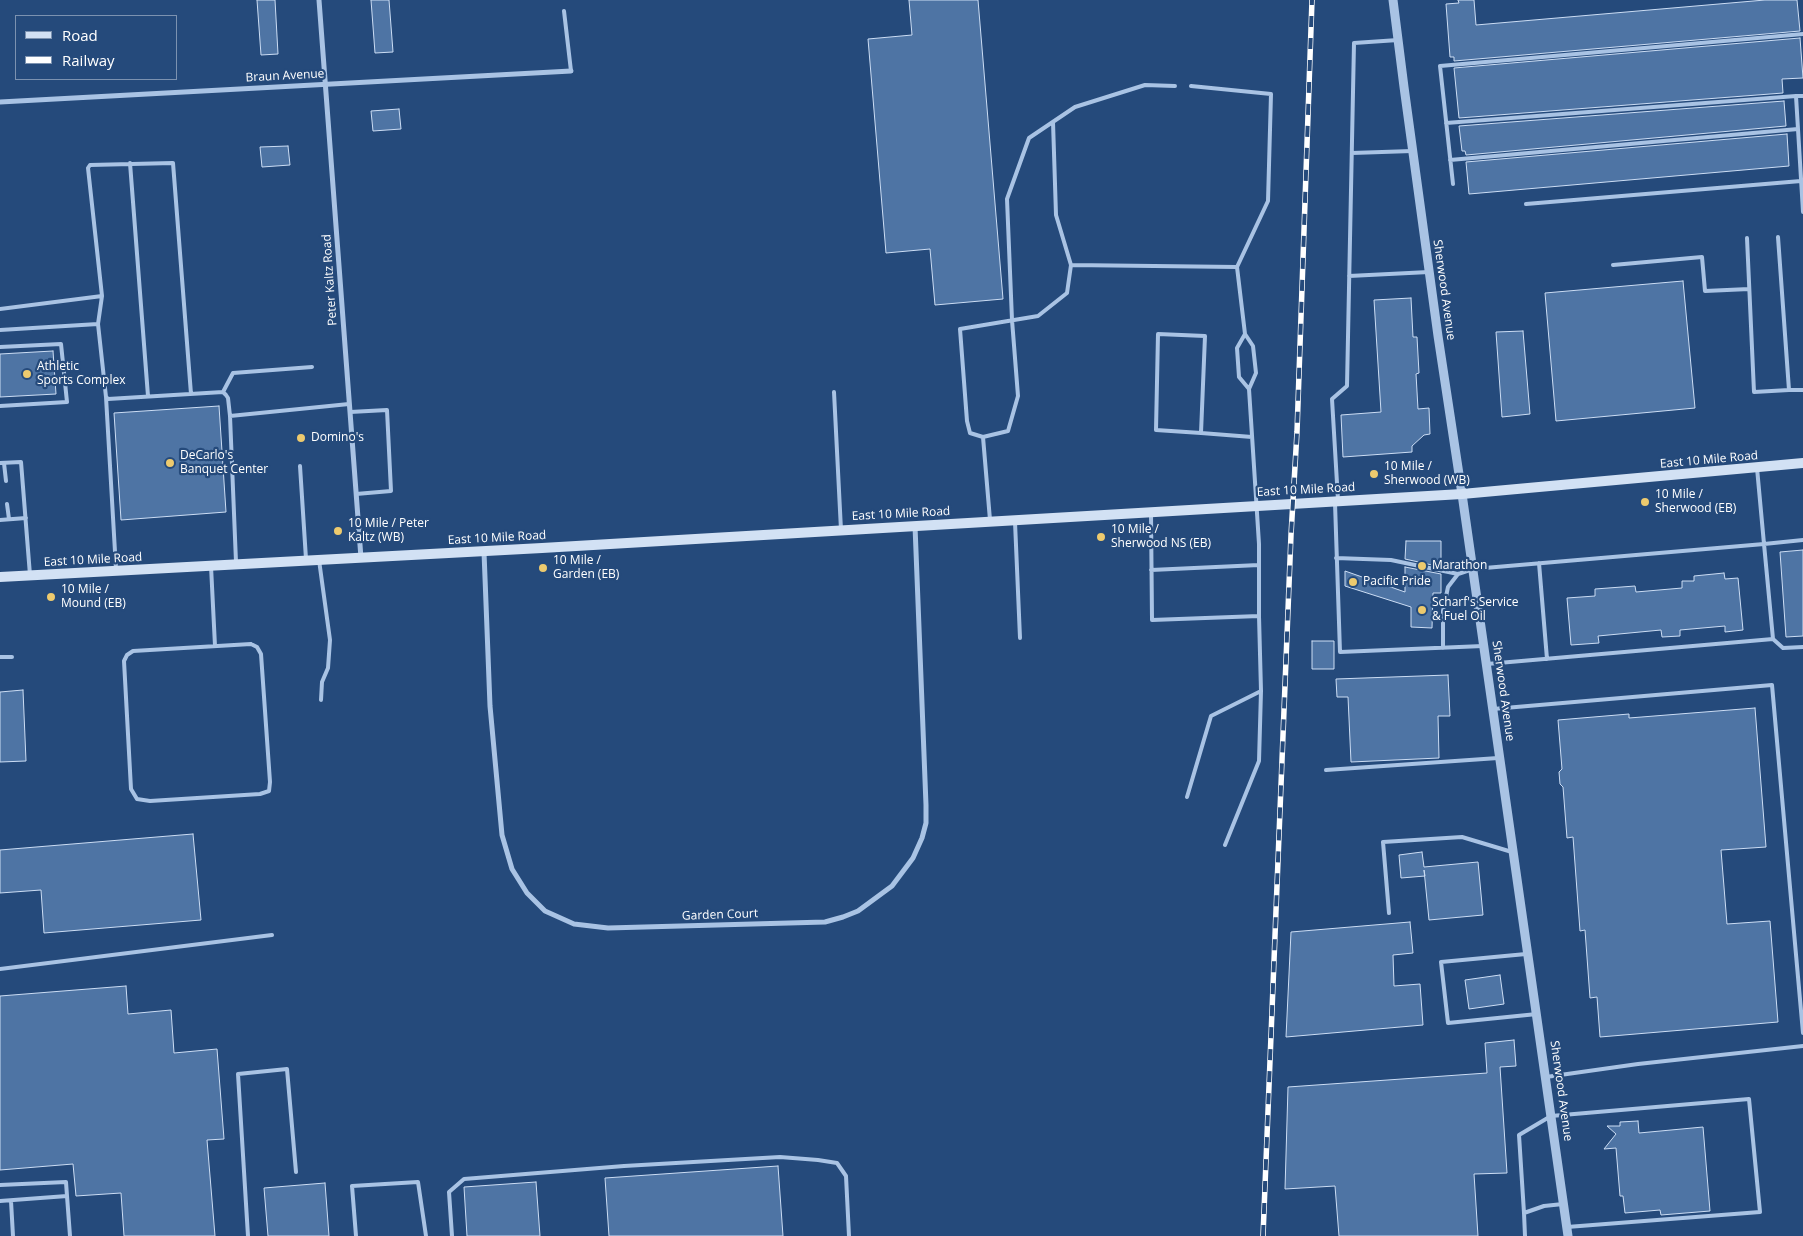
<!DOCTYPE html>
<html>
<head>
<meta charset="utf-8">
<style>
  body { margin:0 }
  #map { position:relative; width:1803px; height:1236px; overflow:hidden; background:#254a7b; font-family:"Open Sans",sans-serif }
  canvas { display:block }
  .legend { position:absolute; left:15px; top:15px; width:162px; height:65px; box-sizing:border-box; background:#254a7b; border:1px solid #7c92b0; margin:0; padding:6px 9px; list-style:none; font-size:15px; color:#fff }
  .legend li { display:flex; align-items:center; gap:10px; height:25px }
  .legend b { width:25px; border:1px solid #7c92b0 }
</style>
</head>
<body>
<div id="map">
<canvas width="1803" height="1236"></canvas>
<ul class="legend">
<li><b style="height:6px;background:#d2e1f4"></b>Road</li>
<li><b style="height:6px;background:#fff"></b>Railway</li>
</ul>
</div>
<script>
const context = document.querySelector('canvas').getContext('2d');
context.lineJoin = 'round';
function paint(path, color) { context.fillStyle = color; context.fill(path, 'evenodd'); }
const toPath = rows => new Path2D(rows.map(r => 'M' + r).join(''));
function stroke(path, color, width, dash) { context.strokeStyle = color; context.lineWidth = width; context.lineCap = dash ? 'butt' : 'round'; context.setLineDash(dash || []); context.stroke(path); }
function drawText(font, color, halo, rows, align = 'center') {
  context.font = font + ' "Open Sans",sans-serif'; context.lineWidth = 4.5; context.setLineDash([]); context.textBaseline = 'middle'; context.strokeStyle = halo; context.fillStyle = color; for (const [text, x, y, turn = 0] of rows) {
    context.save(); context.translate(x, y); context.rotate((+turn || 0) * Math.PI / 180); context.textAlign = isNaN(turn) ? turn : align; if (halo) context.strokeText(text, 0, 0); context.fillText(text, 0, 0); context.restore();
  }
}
const building = toPath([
  [257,0,275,0,278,54,261,55,257,0],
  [371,0,389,0,393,52,375,53,371,0],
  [909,0,978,0,1003,299,935,305,930,249,886,253,868,39,912,35,909,0],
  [1458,0,1474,0,1476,25,1765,0,1797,0,1800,31,1454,61,1454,57,1450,57,1446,4,1459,3,1458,0],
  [1800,38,1803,78,1782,79,1783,93,1459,118,1454,68,1800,38],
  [1784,101,1786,126,1466,155,1465,151,1462,151,1459,126,1784,101],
  [399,109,401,129,373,131,371,111,399,109],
  [1787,134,1789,166,1469,194,1466,162,1787,134],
  [288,146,290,165,262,167,260,147,288,146],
  [1683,281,1695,408,1556,421,1545,293,1683,281],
  [1411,298,1413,337,1417,337,1419,373,1416,374,1418,409,1429,408,1430,434,1424,435,1412,446,1412,452,1343,457,1341,415,1381,412,1374,300,1411,298],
  [1523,331,1530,414,1502,417,1496,332,1523,331],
  [53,351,56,394,0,397,0,354,53,351],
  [219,406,226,512,121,520,114,413,219,406],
  [1406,541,1441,541,1441,567,1405,559,1406,541],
  [1803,550,1803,636,1786,637,1780,552,1803,550],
  [1405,567,1441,574,1441,593,1433,593,1432,628,1411,627,1411,607,1345,586,1345,571,1405,592,1405,567],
  [1724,573,1725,579,1738,578,1743,630,1725,632,1725,626,1680,630,1680,636,1662,637,1661,630,1598,636,1599,643,1571,645,1567,598,1595,596,1595,589,1635,586,1636,592,1682,588,1682,581,1694,581,1694,576,1724,573],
  [1312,641,1334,641,1334,669,1312,669,1312,641],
  [1448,675,1450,716,1438,716,1439,758,1351,762,1348,697,1337,697,1336,679,1448,675],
  [23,690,26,761,0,762,0,692,23,690],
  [1755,708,1766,847,1721,850,1727,924,1770,921,1778,1022,1600,1037,1597,997,1590,998,1585,930,1580,931,1573,837,1567,838,1563,787,1560,784,1559,772,1562,769,1558,720,1629,714,1629,718,1755,708],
  [193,834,201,920,44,933,41,890,0,893,0,850,193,834],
  [1422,852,1424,867,1478,862,1483,915,1429,920,1424,870,1425,876,1401,878,1399,855,1422,852],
  [1410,922,1413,953,1393,955,1394,986,1420,984,1423,1025,1286,1037,1291,932,1410,922],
  [1500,975,1504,1004,1469,1009,1465,980,1500,975],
  [126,986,128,1014,171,1010,174,1053,217,1049,224,1139,207,1140,215,1236,124,1236,121,1193,76,1196,73,1164,0,1170,0,996,126,986],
  [1514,1040,1516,1066,1500,1067,1507,1173,1474,1174,1478,1236,1339,1236,1335,1186,1285,1189,1288,1087,1487,1073,1485,1043,1514,1040],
  [1638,1121,1639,1133,1703,1127,1710,1211,1661,1215,1660,1210,1625,1213,1623,1196,1620,1196,1616,1148,1604,1149,1616,1134,1607,1126,1620,1126,1620,1122,1638,1121],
  [778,1166,783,1236,609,1236,605,1178,778,1166],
  [536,1182,540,1236,467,1236,464,1187,536,1182],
  [325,1183,329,1236,268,1236,264,1188,325,1183]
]);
const service = toPath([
  [564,11,571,71],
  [1191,86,1271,94,1268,201,1237,267],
  [1803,96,1796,96,1803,212],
  [1053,122,1056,215,1071,265],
  [1446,123,1796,96],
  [1352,153,1412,151],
  [1450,160,1798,129],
  [130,163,148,396],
  [1453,184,1440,66,1803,34],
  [1526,204,1801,181],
  [1778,237,1789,390,1803,390],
  [1747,238,1754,392,1789,390],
  [1613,265,1702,257,1705,291,1749,289],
  [1349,276,1429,272],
  [0,309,102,296],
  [0,330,98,324],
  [1245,334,1237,348,1239,377,1249,389],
  [0,347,61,344,67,402,0,406],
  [223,392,233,373,312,367],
  [834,392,841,530],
  [191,394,173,163,90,165,88,168,102,296,98,324,106,397,108,399,223,392,226,395,228,398,230,416,236,562],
  [106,397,116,569],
  [350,412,387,410,391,491,356,494],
  [230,416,349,404],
  [1201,433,1205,336,1158,334,1156,430,1201,433,1252,437],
  [983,437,1008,431,1018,396,1012,320,1007,199,1029,138,1075,107,1145,85,1175,86],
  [0,463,21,462,30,575],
  [4,463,6,481],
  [300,466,306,559],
  [1338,500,1332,399,1347,386,1354,43,1398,40],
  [1335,503,1340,652,1483,646],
  [7,504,9,519],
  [0,520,26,518],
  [990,520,983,437,970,433,967,421,960,329,1038,316,1067,293,1071,265,1237,267,1245,334,1253,346,1256,373,1249,389,1259,544,1259,616,1152,620,1151,513],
  [1015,522,1020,638],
  [1803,540,1764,544,1773,639,1783,648,1803,647],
  [1336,558,1391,560,1458,574],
  [319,560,330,640,328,668,322,682,321,700],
  [1539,563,1547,659],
  [211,566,215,646],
  [1151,570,1259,565],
  [251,644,257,647,261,654,270,782,269,791,260,794,150,801,137,799,131,789,124,661,127,655,133,651,251,644],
  [1443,648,1443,611,1448,587,1458,574,1473,569,1764,544,1757,468],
  [0,657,12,657],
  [1487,664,1773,639],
  [1493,709,1772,685,1803,1033],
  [1326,770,1498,758],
  [1187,797,1211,716,1261,691,1259,616],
  [1225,845,1259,761,1261,691],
  [1389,913,1383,842,1462,837,1512,852],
  [1526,954,1441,962,1448,1023,1537,1014],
  [0,969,272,935],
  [1546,1077,1638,1064,1803,1046],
  [0,1185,66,1182,67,1196],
  [0,1201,67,1196,70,1236],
  [11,1201,13,1236],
  [1524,1213,1519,1135,1551,1116,1749,1099,1760,1212,1567,1227],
  [248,1236,238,1074,287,1069,296,1172],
  [356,1236,352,1186,418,1182,426,1236],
  [452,1236,449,1192,464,1179,624,1166,780,1157,818,1160,837,1163,846,1176,849,1236],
  [1525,1236,1524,1213,1544,1206,1563,1204]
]);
const minor = toPath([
  [319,0,361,558],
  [0,102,571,71],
  [484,552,490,706,502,835,512,869,527,893,545,911,574,924,608,928,825,922,843,917,858,911,892,886,913,858,922,838,926,823,926,805,915,526]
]);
const tertiary = toPath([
  [1393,0,1404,87,1438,336,1462,494,1568,1236]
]);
const secondary = toPath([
  [0,577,542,548,1462,494,1803,463]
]);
const rail = toPath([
  [1263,1236,1291,535,1297,432,1312,0]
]);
const markers = [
  [27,374,5,"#edca6e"],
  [301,438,5,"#edca6e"],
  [170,463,5,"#edca6e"],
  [1374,474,5,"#edca6e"],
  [1645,502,5,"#edca6e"],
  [338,531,5,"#edca6e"],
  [1101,537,5,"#edca6e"],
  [1422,566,5,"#edca6e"],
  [543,568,5,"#edca6e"],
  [1353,582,5,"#edca6e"],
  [51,597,5,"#edca6e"],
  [1422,610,5,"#edca6e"]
];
const streetNames = [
  ["Braun Avenue",285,76,-3],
  ["Peter Kaltz Road",330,280,-94],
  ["Sherwood Avenue",1444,290,82],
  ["East 10 Mile Road",1709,460,-5],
  ["East 10 Mile Road",1306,490,-3],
  ["East 10 Mile Road",901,514,-3],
  ["East 10 Mile Road",497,538,-3],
  ["East 10 Mile Road",93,560,-3],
  ["Sherwood Avenue",1503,691,82],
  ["Garden Court",720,915,-2],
  ["Sherwood Avenue",1561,1091,82]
];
const poiNames = [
  ["Athletic",37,367],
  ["Sports Complex",37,381],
  ["Domino's",311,438],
  ["DeCarlo's",180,456],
  ["Banquet Center",180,470],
  ["10 Mile /",1384,467],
  ["Sherwood (WB)",1384,481],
  ["10 Mile /",1655,495],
  ["Sherwood (EB)",1655,509],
  ["10 Mile / Peter",348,524],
  ["Kaltz (WB)",348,538],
  ["10 Mile /",1111,530],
  ["Sherwood NS (EB)",1111,544],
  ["10 Mile /",553,561],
  ["Garden (EB)",553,575],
  ["Marathon",1432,566],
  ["Pacific Pride",1363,582],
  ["10 Mile /",61,590],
  ["Mound (EB)",61,604],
  ["Scharf's Service",1432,603],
  ["& Fuel Oil",1432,617]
];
paint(building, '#4e74a4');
stroke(building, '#ccddf4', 1);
stroke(service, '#a9c3e4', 4);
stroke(minor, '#a9c3e4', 5);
stroke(tertiary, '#a9c3e4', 9);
stroke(secondary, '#d2e1f4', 10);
stroke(rail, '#fff', 5.5);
stroke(rail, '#254a7b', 4, [11]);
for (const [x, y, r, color] of markers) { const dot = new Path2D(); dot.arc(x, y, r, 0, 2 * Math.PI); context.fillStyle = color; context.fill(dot); stroke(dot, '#254a7b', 2); }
drawText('12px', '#fff', '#254a7b', streetNames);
drawText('12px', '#fff', '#254a7b', poiNames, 'left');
</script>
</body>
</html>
